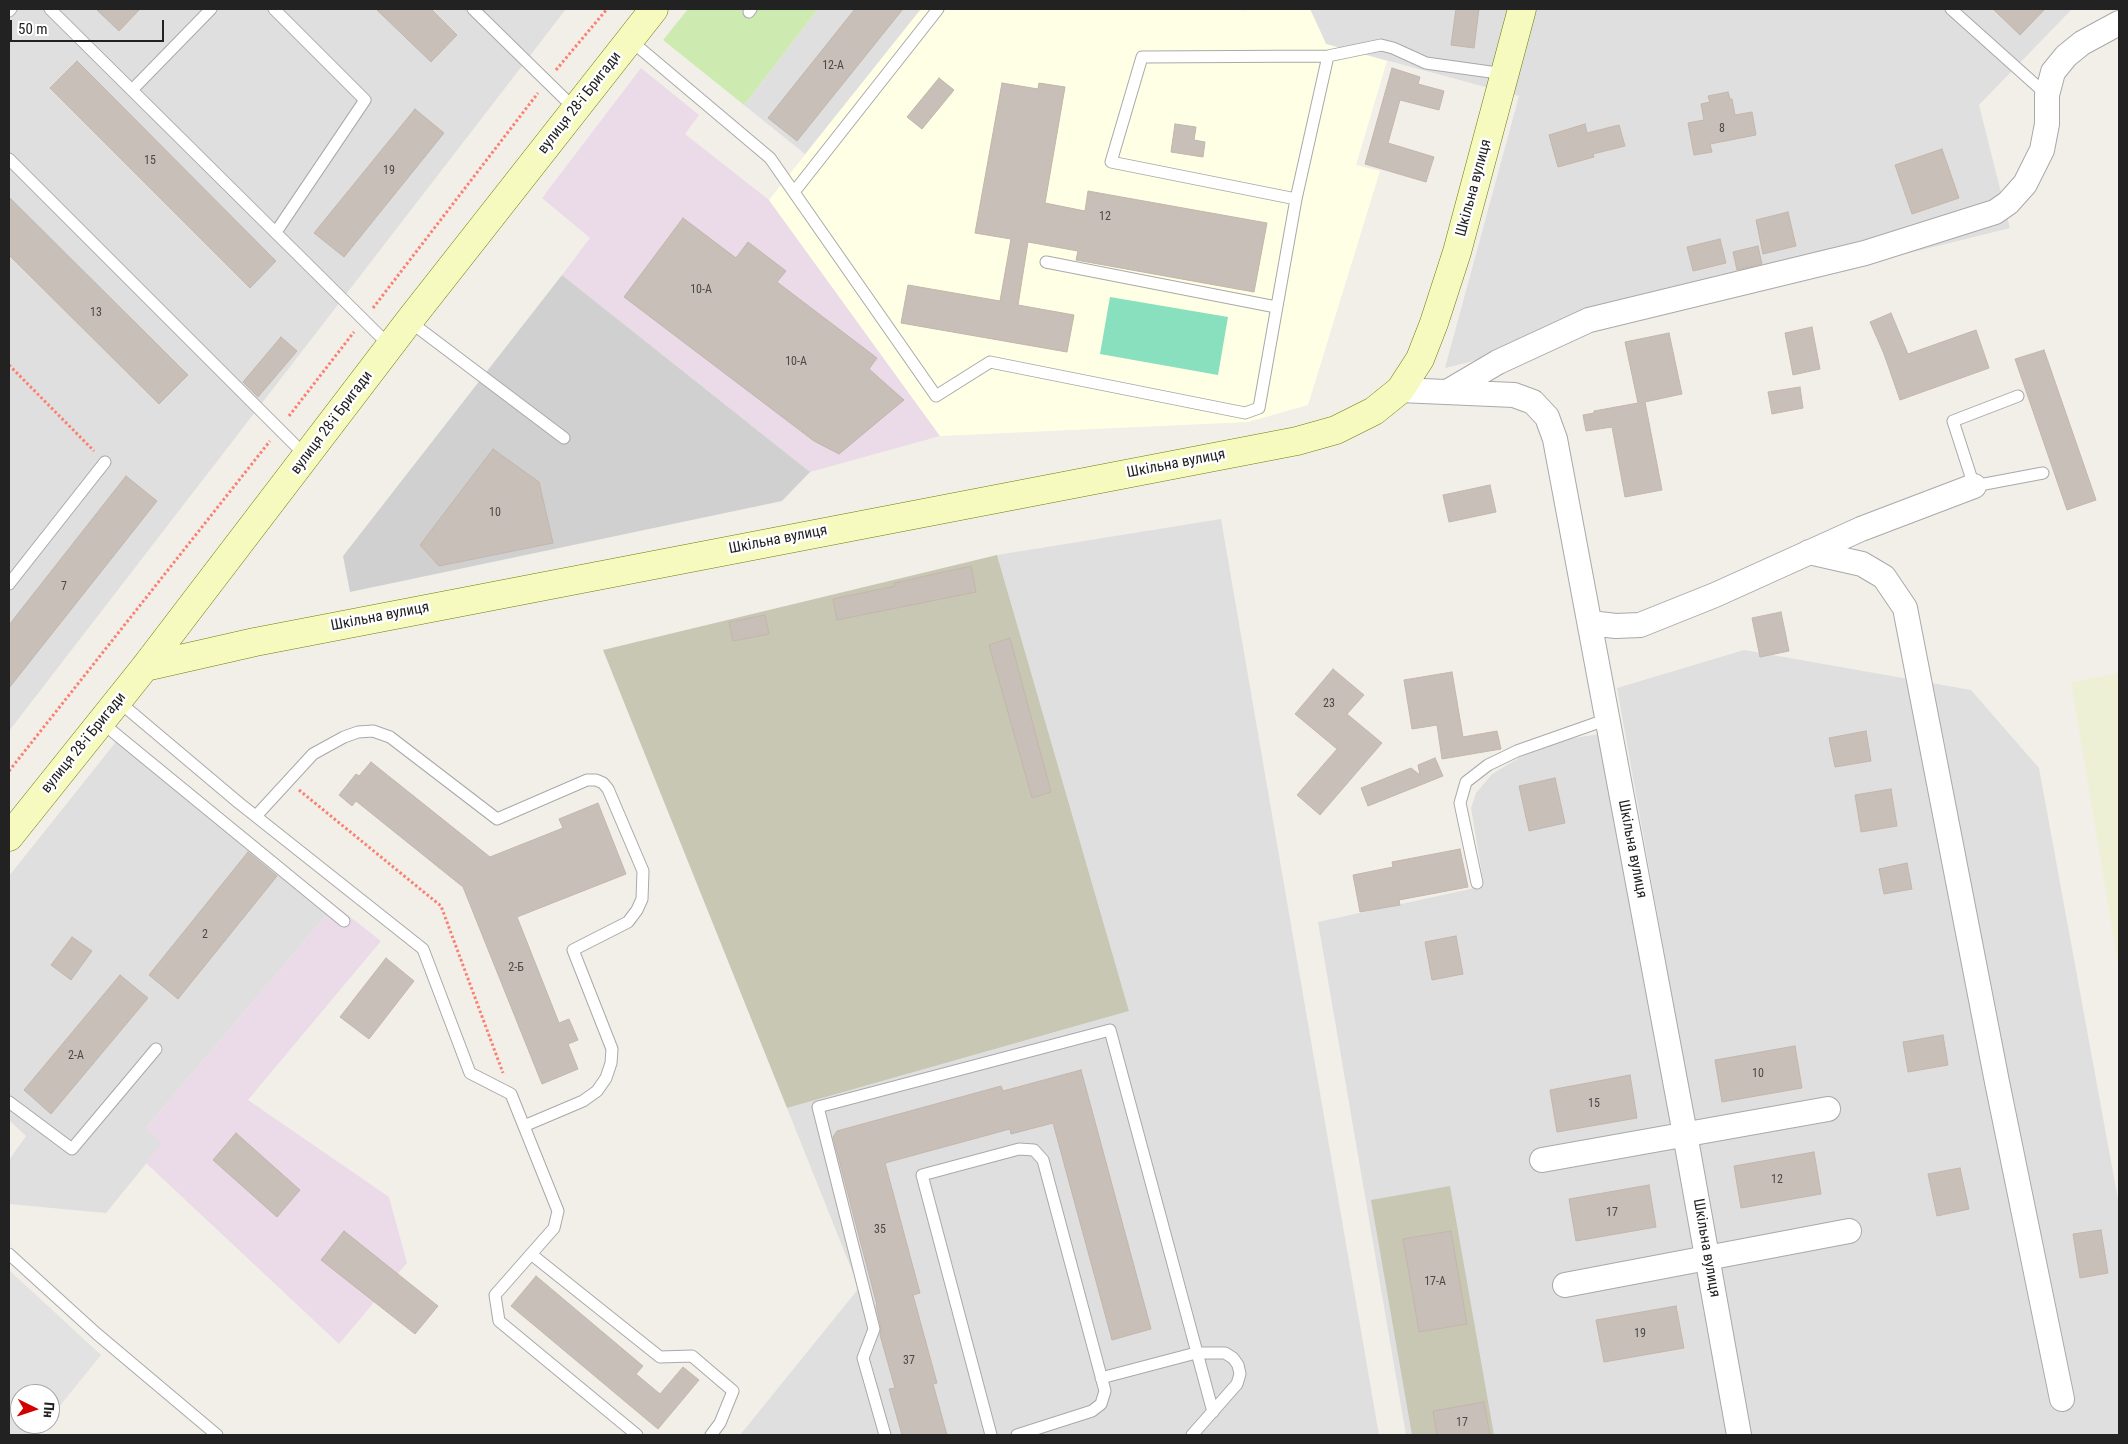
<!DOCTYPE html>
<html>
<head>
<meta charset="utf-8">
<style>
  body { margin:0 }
  #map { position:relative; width:2128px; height:1444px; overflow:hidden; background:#f2efe9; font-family:"Roboto Condensed",sans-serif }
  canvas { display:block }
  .frame { position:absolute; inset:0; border:10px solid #222; pointer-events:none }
  .north { position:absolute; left:10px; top:1384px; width:50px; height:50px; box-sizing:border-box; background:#fff; border:1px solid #a7a7a7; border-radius:50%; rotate:94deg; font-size:14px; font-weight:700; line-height:20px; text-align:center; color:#222 }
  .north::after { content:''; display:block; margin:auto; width:18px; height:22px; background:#d40000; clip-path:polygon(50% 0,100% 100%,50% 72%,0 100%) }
  .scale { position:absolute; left:10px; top:20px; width:154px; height:22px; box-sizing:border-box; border:2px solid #222; border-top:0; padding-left:6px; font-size:15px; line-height:18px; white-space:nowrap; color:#222; -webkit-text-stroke:4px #fff; paint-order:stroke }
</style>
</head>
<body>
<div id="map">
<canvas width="2128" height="1444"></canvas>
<div class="frame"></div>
<div class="north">Пн</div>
<div class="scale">50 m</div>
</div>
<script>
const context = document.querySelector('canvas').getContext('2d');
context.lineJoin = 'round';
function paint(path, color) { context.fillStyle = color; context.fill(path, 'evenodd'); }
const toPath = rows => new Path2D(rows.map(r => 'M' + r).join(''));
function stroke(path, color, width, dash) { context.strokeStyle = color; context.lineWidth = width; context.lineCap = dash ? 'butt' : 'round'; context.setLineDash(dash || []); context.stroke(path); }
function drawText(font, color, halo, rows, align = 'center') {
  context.font = font + ' "Roboto Condensed",sans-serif'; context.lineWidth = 5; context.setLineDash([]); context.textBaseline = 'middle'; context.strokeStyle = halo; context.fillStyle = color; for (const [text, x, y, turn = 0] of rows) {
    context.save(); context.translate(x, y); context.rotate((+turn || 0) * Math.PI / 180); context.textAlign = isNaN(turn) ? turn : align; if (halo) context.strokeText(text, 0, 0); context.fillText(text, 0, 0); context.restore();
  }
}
const residential = toPath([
  [9,9,566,9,9,731],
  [818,9,921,9,805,154,744,105],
  [1310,9,2072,9,1979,105,2010,228,1445,368,1519,96,1326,44],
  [1221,519,1379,1435,740,1435,859,1288,787,1108,1129,1011,997,555],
  [1744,650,1971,690,2039,768,2119,1205,2119,1435,1750,1435,1617,688],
  [123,733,225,818,335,905,146,1128,163,1143,106,1213,9,1204,9,1160,26,1136,9,1120,9,876],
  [1599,734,1728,1435,1406,1435,1318,922,1484,886,1471,808,1476,793,1492,774,1519,758,1568,739]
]);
const industrial = toPath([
  [641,68,699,115,685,134,769,200,940,436,810,472,562,275,590,238,542,198],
  [335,905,381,941,248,1100,389,1197,407,1263,339,1344,146,1163,162,1143,146,1128]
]);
const education = toPath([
  [921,9,1242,9,1245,11,1249,9,1310,9,1326,44,1387,61,1356,165,1380,171,1308,405,1248,422,940,436,769,200]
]);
const religious = toPath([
  [562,275,810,472,782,501,350,592,343,556]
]);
const construction = toPath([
  [997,555,1129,1011,787,1108,603,650],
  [1450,1186,1494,1435,1412,1435,1371,1200]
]);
const farmland = toPath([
  [2119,673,2119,971,2071,682]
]);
const grass = toPath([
  [688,9,818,9,744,105,663,40]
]);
const pitch = toPath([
  [1110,297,1228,317,1218,375,1100,354]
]);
const parking = toPath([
  [9,1270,101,1355,50,1418,50,1394,20,1394,20,1424,45,1424,36,1435,9,1435]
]);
const building = toPath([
  [96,9,140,9,119,31,96,9],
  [376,9,431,9,457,35,431,62,376,9],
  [855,9,903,9,797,141,768,118,855,9],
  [1456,9,1479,9,1474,48,1451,45,1456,9],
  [1993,9,2045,9,2020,35,1993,9],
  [77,61,276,261,250,288,50,88,77,61],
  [1392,68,1420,77,1418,84,1444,91,1439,110,1400,100,1388,143,1434,157,1426,182,1365,164,1392,68],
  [939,78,954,90,922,129,907,117,939,78],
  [1002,83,1038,89,1039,83,1065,87,1045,203,1085,211,1088,191,1267,223,1254,292,1076,260,1078,251,1028,242,1018,305,1074,315,1067,352,901,323,908,285,1000,301,1011,239,975,233,1002,83],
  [1728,92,1730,99,1732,99,1735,115,1752,112,1756,135,1710,144,1712,152,1694,155,1688,123,1704,120,1701,104,1710,102,1708,96,1728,92],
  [415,109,444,133,344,257,314,233,415,109],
  [1175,124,1196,127,1194,140,1205,142,1203,157,1171,152,1175,124],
  [1585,124,1587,133,1619,125,1625,146,1593,154,1594,157,1558,167,1549,135,1585,124],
  [1942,149,1959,198,1912,214,1895,165,1942,149],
  [9,197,188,375,159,404,9,255,9,197],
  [1788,212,1796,246,1763,254,1756,220,1788,212],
  [683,218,736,258,748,242,786,271,777,282,877,358,869,369,904,400,839,454,814,441,624,297,683,218],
  [1720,239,1726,263,1693,271,1687,247,1720,239],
  [1758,246,1762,264,1737,270,1733,252,1758,246],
  [1891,313,1908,354,1976,330,1989,368,1900,400,1884,354,1870,322,1891,313],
  [1812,327,1820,369,1793,375,1785,333,1812,327],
  [1669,333,1682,394,1645,402,1662,490,1625,497,1612,427,1586,431,1583,415,1594,413,1594,411,1638,403,1625,342,1669,333],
  [281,337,297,351,258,397,243,382,281,337],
  [2044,350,2096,500,2067,510,2015,359,2044,350],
  [1800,387,1803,408,1772,414,1768,392,1800,387],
  [493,449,539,482,553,543,439,566,420,545,493,449],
  [126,476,157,501,9,688,9,625,126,476],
  [1490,485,1496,512,1449,522,1443,495,1490,485],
  [971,566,976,592,837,620,833,599,895,586,894,583,971,566],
  [1781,612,1789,651,1760,657,1752,618,1781,612],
  [765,615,769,634,733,641,729,622,765,615],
  [1010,638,1051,792,1032,798,989,645,1010,638],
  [1333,669,1364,695,1347,714,1382,743,1320,815,1297,795,1337,749,1295,714,1333,669],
  [1452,672,1463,737,1497,731,1501,749,1442,759,1437,725,1412,729,1404,680,1452,672],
  [1866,731,1871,761,1835,767,1829,738,1866,731],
  [1435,758,1443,776,1368,806,1361,788,1411,768,1420,775,1418,765,1435,758],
  [371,762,490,857,563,828,559,819,598,803,626,874,517,917,559,1023,569,1019,578,1040,568,1044,578,1069,542,1084,463,887,356,801,352,806,339,795,356,774,359,776,371,762],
  [1555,778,1565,823,1529,831,1519,786,1555,778],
  [1891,789,1897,826,1861,832,1855,795,1891,789],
  [1460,849,1468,887,1399,900,1400,905,1360,912,1353,875,1393,867,1392,862,1460,849],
  [248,852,277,876,178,999,149,975,248,852],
  [1907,863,1912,889,1884,894,1879,869,1907,863],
  [1456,936,1463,974,1432,980,1425,942,1456,936],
  [72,937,92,951,71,980,51,965,72,937],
  [386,958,414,981,369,1039,340,1017,386,958],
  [120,975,148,998,51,1114,24,1090,120,975],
  [1943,1035,1948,1065,1908,1072,1903,1042,1943,1035],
  [1795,1046,1802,1088,1722,1102,1715,1060,1795,1046],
  [1081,1070,1151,1329,1112,1340,1053,1123,1011,1134,1010,1129,885,1163,920,1293,913,1295,937,1383,933,1384,947,1435,902,1435,889,1389,895,1388,880,1335,881,1328,876,1305,877,1305,833,1137,837,1131,1001,1086,1003,1091,1081,1070],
  [1630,1075,1637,1118,1557,1132,1550,1090,1630,1075],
  [236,1133,300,1190,277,1217,213,1160,236,1133],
  [1814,1152,1821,1194,1741,1208,1734,1166,1814,1152],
  [1960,1168,1969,1209,1937,1216,1928,1174,1960,1168],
  [1649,1185,1656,1227,1576,1241,1569,1199,1649,1185],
  [2101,1230,2108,1273,2080,1278,2073,1234,2101,1230],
  [344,1231,438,1306,415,1334,321,1260,344,1231],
  [1451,1231,1467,1324,1419,1332,1403,1239,1451,1231],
  [536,1276,643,1366,636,1374,660,1394,683,1367,699,1380,658,1429,511,1306,536,1276],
  [1676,1306,1684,1348,1604,1362,1596,1320,1676,1306],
  [1484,1402,1490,1435,1437,1435,1433,1411,1484,1402]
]);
const path = toPath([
  [556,70,607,9],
  [373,308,538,93],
  [9,365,94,451],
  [289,416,354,332],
  [9,771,270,441],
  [299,790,441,906,503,1073]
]);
const lane = toPath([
  [50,9,390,346],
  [274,9,365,100,276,232],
  [473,9,575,109],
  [1951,9,2047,95],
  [9,11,11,9],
  [749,12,751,9],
  [630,40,770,158,936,396,990,362,1245,413,1259,408,1296,199,1328,56],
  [132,90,211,9],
  [9,159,306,456],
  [794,192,938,9],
  [1296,199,1111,162,1142,57,1328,56,1381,45,1393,48,1426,63,1505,74],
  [1046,262,1276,307],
  [409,321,564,438],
  [2018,396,1953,421,1974,486,2043,473],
  [9,584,105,462],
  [118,701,239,803,423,949,470,1073,511,1094,558,1211,554,1228,495,1295,499,1321,637,1435],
  [101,722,344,921],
  [256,816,313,754,344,737,358,732,373,731,390,737,497,819,587,780,596,780,603,783,608,789,643,871,642,899,637,910,628,922,573,950,612,1049,611,1063,606,1078,597,1091,583,1101,524,1126],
  [1477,883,1460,803,1466,782,1488,765,1517,751,1608,719],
  [9,1102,72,1149,156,1049],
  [9,1254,97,1334,217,1435],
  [531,1254,660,1357,692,1356,733,1391,720,1423,711,1435],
  [1101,1378,1196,1353,1225,1353,1233,1358,1238,1365,1240,1374,1237,1384,1192,1435],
  [885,1435,863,1358,874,1329,818,1107,1110,1030,1213,1412],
  [991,1435,922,1175,1019,1149,1034,1150,1043,1160,1105,1391,1101,1404,1092,1411,1017,1435]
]);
const street = toPath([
  [1400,390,1514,395,1533,402,1547,417,1555,439,1685,1134,1739,1435],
  [1447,392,1498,362,1589,320,1865,253,1995,212,2008,203,2025,184,2042,150,2047,124,2047,95,2053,72,2066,56,2082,43,2119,23],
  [1809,552,1862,564,1884,577,1905,608,1997,1082,2062,1399],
  [1590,623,1616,626,1640,625,1715,595,1861,529,1974,486],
  [1542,1160,1828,1109],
  [1565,1285,1849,1231]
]);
const secondary = toPath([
  [145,667,255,642,1297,441,1336,430,1374,411,1400,390,1420,359,1434,323,1457,252,1522,9],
  [9,837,145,667,409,321,654,9]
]);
const numberNames = [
  ["12-А",833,66],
  ["8",1722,129],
  ["15",150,161],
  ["19",389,171],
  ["12",1105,217],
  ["10-А",701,290],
  ["13",96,313],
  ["10-А",796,362],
  ["10",495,513],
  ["7",64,587],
  ["23",1329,704],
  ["2",205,935],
  ["2-Б",516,968],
  ["2-А",76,1056],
  ["10",1758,1074],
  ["15",1594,1104],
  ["12",1777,1180],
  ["17",1612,1213],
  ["35",880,1230],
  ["17-А",1435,1282],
  ["19",1640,1334],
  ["37",909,1361],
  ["17",1462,1423]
];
const streetNames = [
  ["вулиця 28-ї Бригади",580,103,-52],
  ["Шкільна вулиця",1474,188,-75],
  ["вулиця 28-ї Бригади",332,423,-53],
  ["Шкільна вулиця",1176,464,-11],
  ["Шкільна вулиця",778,540,-11],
  ["Шкільна вулиця",380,617,-11],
  ["вулиця 28-ї Бригади",84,743,-51],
  ["Шкільна вулиця",1632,849,79],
  ["Шкільна вулиця",1706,1248,80]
];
paint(residential, '#e0dfdf');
paint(industrial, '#ebdbe8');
paint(education, '#ffffe5');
paint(religious, '#d0d0d0');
paint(construction, '#c7c7b4');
paint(farmland, '#eef0d5');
paint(grass, '#cdebb0');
paint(pitch, '#88e0be');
paint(parking, '#e2e2e2');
paint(building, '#c7bfb8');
stroke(building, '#c4b6ab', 1);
stroke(lane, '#a9a9a9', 13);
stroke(street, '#a9a9a9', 26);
stroke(secondary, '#707d05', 29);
stroke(path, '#fa8072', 3, [2.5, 2.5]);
stroke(lane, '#fff', 11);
stroke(street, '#fff', 24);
stroke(secondary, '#f7fabf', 28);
drawText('12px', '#4b4948', null, numberNames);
drawText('15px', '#222', '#fff', streetNames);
</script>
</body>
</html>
